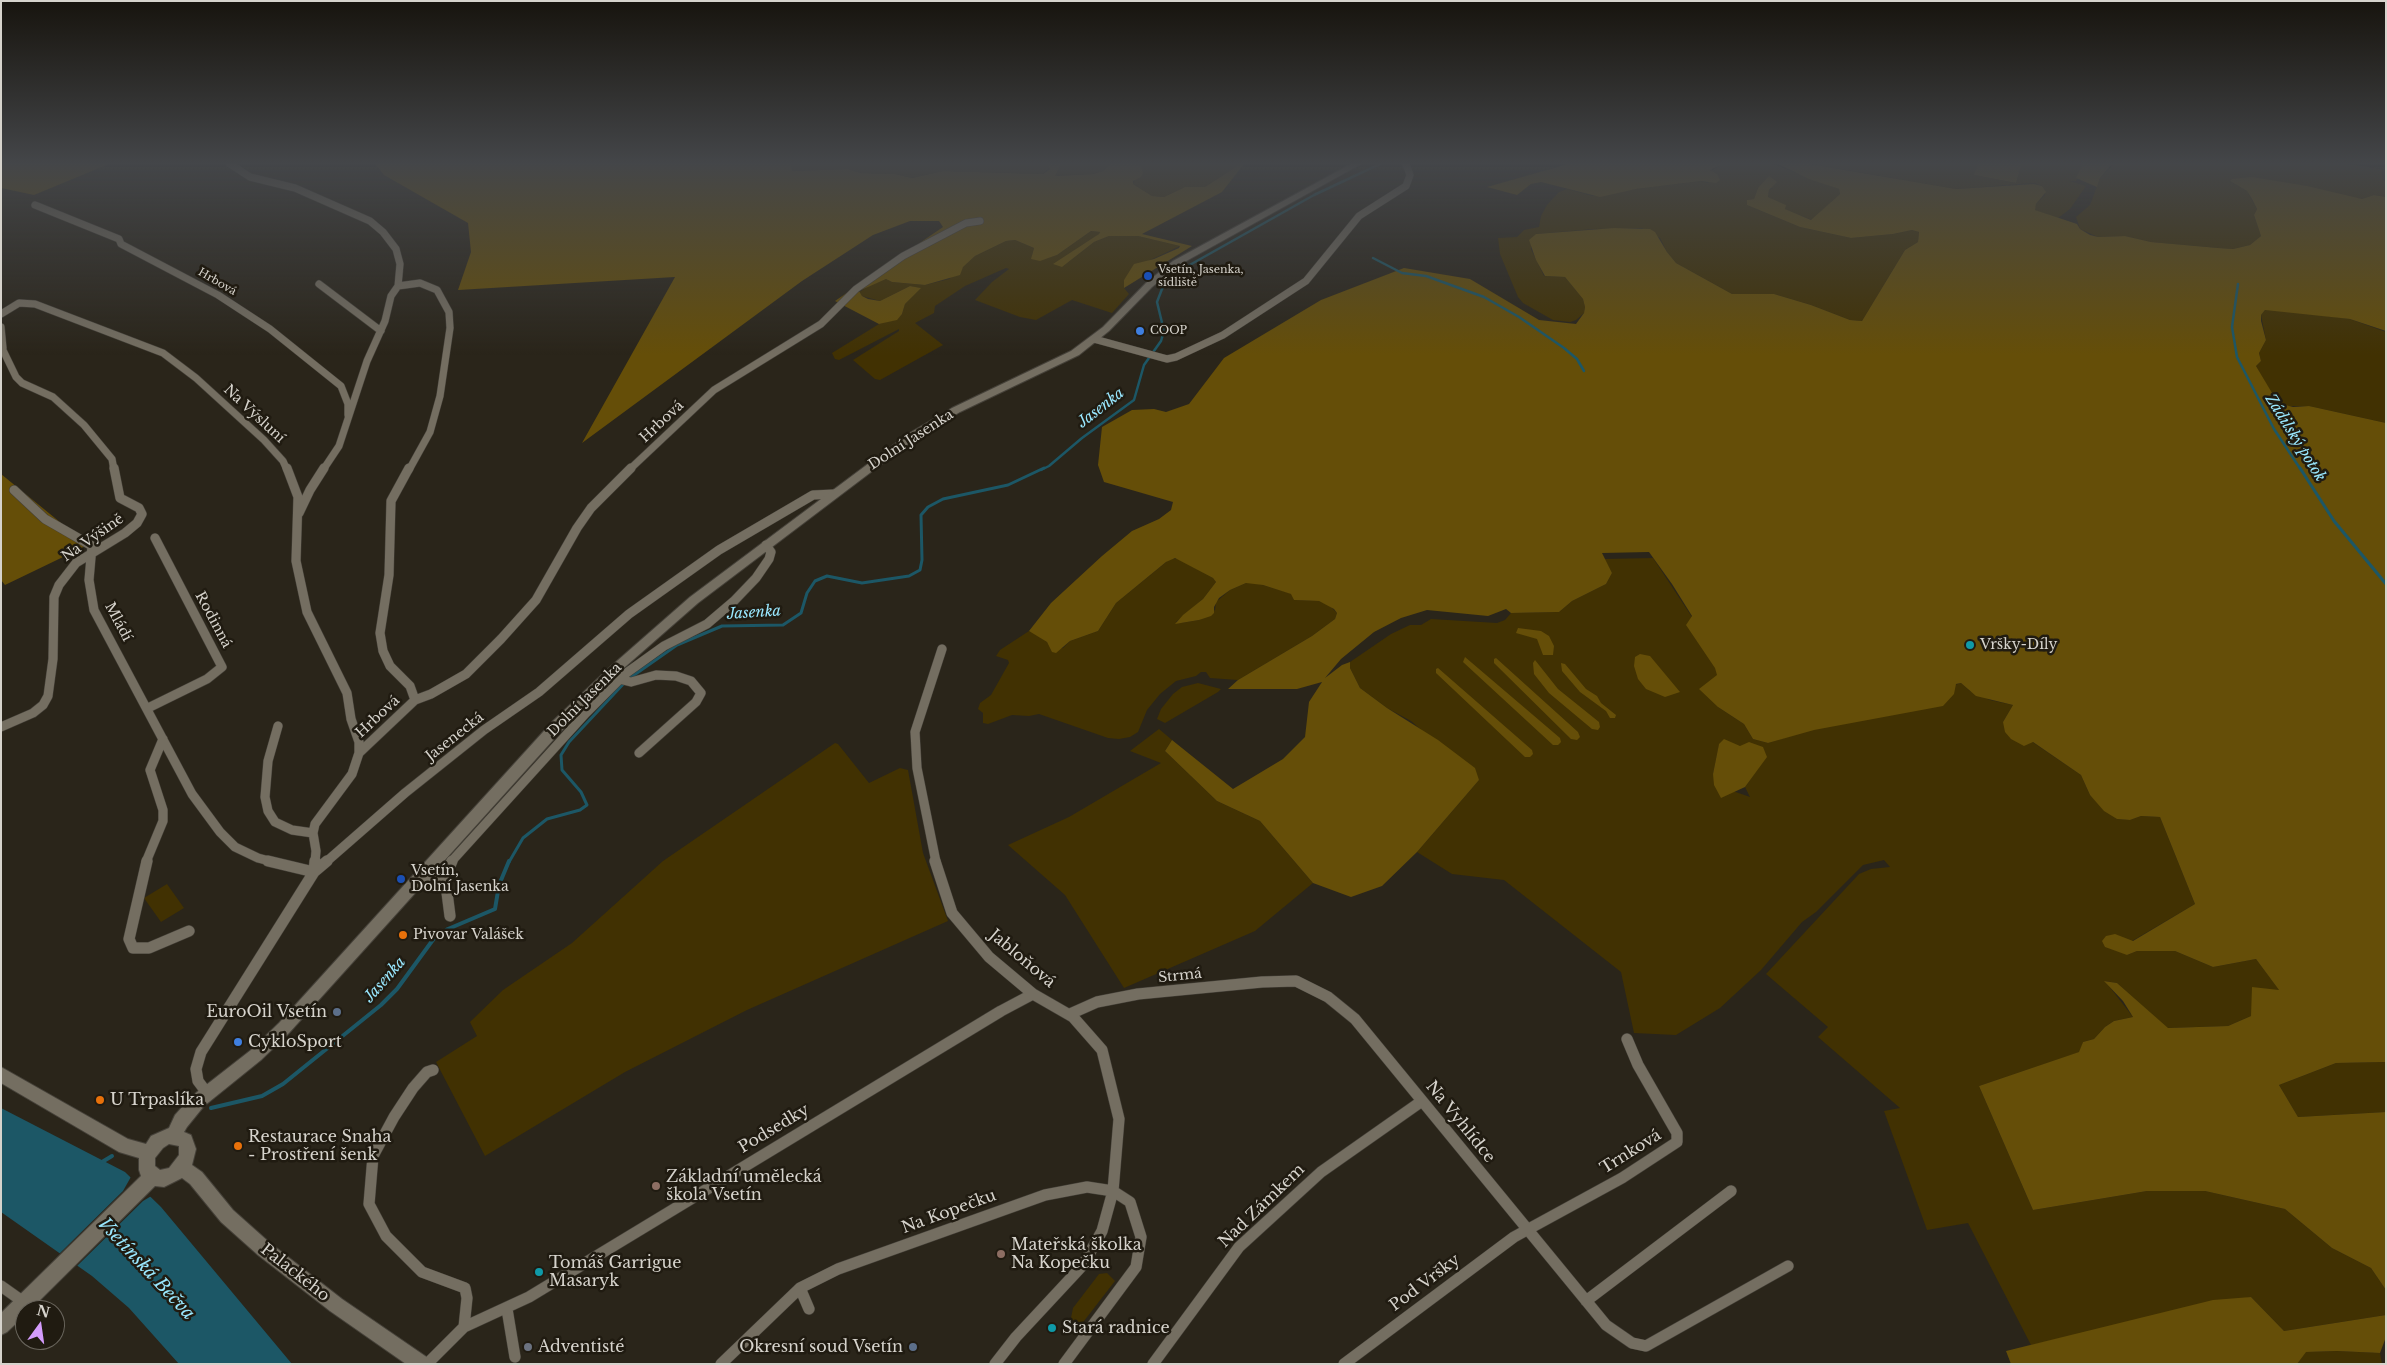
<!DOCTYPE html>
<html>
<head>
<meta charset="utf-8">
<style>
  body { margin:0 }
  #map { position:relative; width:2387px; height:1365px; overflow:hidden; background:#2a251a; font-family:"Libre Baskerville",serif }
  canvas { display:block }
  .frame { position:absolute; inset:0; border:2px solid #d6d3cc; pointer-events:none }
  .north { position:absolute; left:15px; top:1300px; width:50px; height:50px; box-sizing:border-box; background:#201b11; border:1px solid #69655c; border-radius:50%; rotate:14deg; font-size:14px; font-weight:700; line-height:20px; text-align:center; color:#d6d3cc }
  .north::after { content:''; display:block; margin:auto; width:18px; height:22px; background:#d49cfc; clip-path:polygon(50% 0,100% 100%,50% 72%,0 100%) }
</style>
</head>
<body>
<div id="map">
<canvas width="2387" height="1365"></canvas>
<div class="frame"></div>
<div class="north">N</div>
</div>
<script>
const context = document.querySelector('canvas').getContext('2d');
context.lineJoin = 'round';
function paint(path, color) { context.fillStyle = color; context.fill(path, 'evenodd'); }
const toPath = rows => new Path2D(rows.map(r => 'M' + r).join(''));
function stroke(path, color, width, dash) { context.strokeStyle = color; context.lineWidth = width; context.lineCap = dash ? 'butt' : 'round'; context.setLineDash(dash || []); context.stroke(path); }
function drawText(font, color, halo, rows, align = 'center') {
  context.font = font + ' "Libre Baskerville",serif'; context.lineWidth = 5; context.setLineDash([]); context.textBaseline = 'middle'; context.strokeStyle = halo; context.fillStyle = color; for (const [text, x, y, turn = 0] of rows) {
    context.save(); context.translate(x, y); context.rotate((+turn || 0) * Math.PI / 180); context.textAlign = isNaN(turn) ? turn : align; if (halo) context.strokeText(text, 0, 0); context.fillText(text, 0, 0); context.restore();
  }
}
const green = toPath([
  [791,164,1048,164,1050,167,1043,174,943,171,912,178,895,174,861,173,848,169,791,171],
  [1061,164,1110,164,1103,171,1093,174,1054,176],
  [1136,164,1240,164,1205,187,1185,187,1164,197,1152,196,1133,184,1141,166],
  [1723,164,1773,164,1839,189,1840,194,1812,220,1784,209,1785,205,1768,197,1769,190,1773,188,1758,188,1754,199,1747,200,1747,205,1800,227,1851,238,1893,234,1912,230,1919,232,1918,242,1905,250,1862,321,1850,320,1811,305,1774,294,1732,294,1676,263,1667,252,1660,238,1642,228,1594,229,1536,234,1533,238,1531,249,1544,276,1565,277,1583,299,1585,307,1584,313,1576,320,1570,322,1553,320,1523,303,1518,297,1500,254,1498,238,1517,237,1524,230,1539,227,1541,216,1547,205,1559,192,1567,189,1593,196,1636,189,1701,181,1708,183,1710,171],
  [1811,164,1978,164,1975,175,2016,183,2022,164,2083,164,2076,181,2070,181,2086,186,2070,209,2058,218,2034,210,2036,204,2045,195,2042,186,2034,183,1956,189],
  [2114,164,2347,164,2381,169,2383,180,2386,181,2386,197,2374,195,2362,199,2230,181,2247,191,2257,209,2254,215,2261,236,2250,245,2233,249,2218,248,2151,242,2125,236,2098,237,2080,229,2076,217,2090,205,2100,178],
  [1091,231,1100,232,1099,234,1062,267,1094,242,1109,236,1138,236,1180,246,1146,262,1124,280,1124,288,1129,294,1112,313,1072,300,1036,320,1020,317,975,300,992,282,1009,269,1006,268,965,286,935,306,934,313,915,323,943,345,880,380,875,379,853,360,899,331,899,329,839,360,835,359,832,353,879,324,897,319,902,314,905,304,920,288,910,286,880,301,862,296,859,292,873,284,886,279,892,282,925,285,949,279,975,256,1006,241,1015,240,1034,248,1032,255,1045,259,1057,255],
  [2273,309,2350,319,2386,332,2386,423,2309,406,2284,406,2275,400,2256,366,2261,361,2259,353,2266,340,2261,315,2265,310],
  [1171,558,1179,559,1213,578,1216,582,1203,599,1176,622,1181,623,1199,620,1215,610,1216,602,1230,590,1246,583,1256,583,1286,592,1292,594,1294,600,1319,601,1329,605,1337,613,1335,619,1312,636,1238,680,1210,678,1206,672,1201,672,1196,676,1176,681,1160,694,1147,710,1138,732,1130,737,1119,739,1108,738,1039,714,1029,716,1012,715,988,724,983,723,983,713,978,709,980,703,991,695,1009,663,1008,660,996,656,1000,650,1029,631,1033,632,1047,642,1051,649,1063,648,1070,641,1098,631,1116,603],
  [1653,558,1692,617,1722,674,1718,707,1744,724,1753,739,1768,743,1961,683,1970,691,1990,700,2013,705,2003,722,2081,775,2090,795,2117,819,2130,820,2141,816,2160,817,2195,904,2132,941,2127,955,2137,951,2175,951,2213,967,2256,959,2280,991,2251,1016,2228,1026,2167,1028,2117,983,2105,981,2133,1017,2114,1021,2105,1027,2094,1039,2083,1042,2080,1052,1979,1086,2033,1210,2147,1191,2205,1191,2285,1209,2332,1248,2371,1268,2386,1290,2386,1315,2284,1331,2251,1297,2031,1345,1968,1223,1927,1230,1884,1111,1900,1108,1818,1037,1828,1027,1766,974,1859,874,1871,869,1890,867,1884,860,1863,865,1816,912,1802,922,1761,970,1720,1008,1676,1035,1634,1033,1621,972,1504,880,1452,874,1417,852,1479,780,1411,721,1387,708,1360,688,1350,668,1350,662,1391,634,1410,625,1421,625,1431,619,1497,623,1505,620,1511,613,1559,612,1572,601,1606,584,1612,573,1604,559],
  [1719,745,1740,746,1766,757,1745,787,1750,797,1733,791,1713,774],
  [1198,683,1221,689,1218,692,1165,723,1157,719,1161,709,1173,694,1182,687],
  [1159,729,1172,740,1165,751,1217,801,1260,821,1313,883,1255,931,1124,988,1065,895,1008,845,1069,817,1161,763,1130,751],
  [835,743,838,744,869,783,900,768,908,770,923,853,948,921,747,1010,625,1072,485,1156,436,1062,477,1036,470,1022,503,990,572,943,663,861],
  [167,884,184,908,161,922,144,898],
  [2386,1062,2386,1112,2298,1117,2279,1085,2336,1063],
  [1107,1273,1115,1281,1077,1330,1070,1323,1073,1308,1099,1274],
  [2337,1351,2380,1353,2382,1364,2297,1364,2305,1352]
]);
const forest = toPath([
  [1,164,109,164,34,195,1,188],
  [375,164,791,164,792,171,848,169,861,173,895,174,912,178,943,171,1043,174,1050,169,1048,164,1061,164,1055,176,1093,174,1103,171,1110,164,1136,164,1141,166,1143,173,1141,177,1133,181,1133,184,1152,196,1164,197,1185,187,1205,187,1240,164,1244,164,1222,192,1142,234,1192,246,1124,288,1124,280,1134,264,1154,259,1179,248,1180,246,1138,236,1109,236,1094,242,1062,267,1053,264,1099,234,1100,232,1091,231,1057,255,1040,261,1031,259,1034,248,1015,240,1006,241,975,256,963,267,960,275,925,285,892,282,886,279,859,291,862,296,868,299,880,301,910,286,921,288,905,304,902,314,897,320,879,324,835,301,943,227,939,221,910,221,873,235,802,281,582,443,675,277,458,290,471,252,468,223,384,175],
  [1568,164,1723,164,1710,170,1717,174,1720,180,1716,183,1701,181,1636,189,1600,197,1541,182,1531,184,1517,195,1487,187],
  [1778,164,1810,164,1956,189,2034,184,2042,186,2046,192,2036,204,2035,210,2077,224,2080,229,2090,235,2098,237,2125,236,2151,242,2218,248,2233,249,2250,245,2261,236,2254,215,2257,209,2252,199,2247,191,2230,181,2232,179,2252,177,2307,186,2362,199,2374,195,2386,197,2386,331,2350,319,2265,310,2261,315,2261,321,2266,340,2259,353,2261,361,2256,366,2278,403,2293,407,2309,406,2386,423,2386,1062,2336,1063,2279,1085,2298,1117,2386,1112,2386,1290,2371,1268,2332,1248,2285,1209,2205,1191,2147,1191,2033,1210,1979,1086,2079,1052,2083,1042,2094,1039,2105,1027,2114,1021,2133,1017,2123,1001,2104,981,2117,983,2168,1028,2228,1026,2251,1016,2252,987,2279,990,2256,959,2213,967,2175,951,2137,951,2127,955,2105,947,2102,941,2106,936,2115,934,2133,941,2195,904,2160,817,2141,816,2130,820,2117,819,2104,811,2090,795,2081,775,2033,742,2024,746,2011,739,2005,732,2003,722,2013,705,1976,696,1961,683,1956,684,1954,694,1943,706,1814,730,1768,743,1753,739,1744,724,1718,707,1699,689,1717,675,1715,668,1686,625,1692,616,1672,584,1649,552,1602,553,1612,573,1606,584,1572,601,1559,612,1511,613,1506,609,1488,616,1427,610,1401,618,1374,632,1341,659,1325,678,1342,665,1350,662,1350,668,1360,688,1387,708,1438,740,1475,768,1479,780,1417,852,1382,886,1351,897,1313,883,1260,821,1217,801,1165,751,1172,740,1233,789,1283,759,1305,737,1309,702,1322,682,1297,689,1228,689,1238,680,1312,636,1335,619,1337,613,1334,609,1319,601,1294,600,1291,594,1263,585,1246,583,1230,590,1219,598,1214,607,1214,613,1211,616,1199,620,1175,624,1183,615,1203,599,1216,582,1213,578,1175,558,1166,562,1116,603,1098,631,1070,641,1056,653,1052,652,1047,642,1029,631,1051,603,1102,556,1132,531,1159,519,1171,510,1173,502,1104,482,1098,465,1102,427,1132,410,1154,409,1166,412,1189,404,1224,358,1321,300,1404,268,1470,279,1539,320,1576,324,1584,313,1585,307,1583,299,1565,277,1545,276,1536,260,1529,240,1536,234,1614,228,1650,229,1655,232,1667,252,1676,263,1732,294,1774,294,1811,305,1850,320,1862,321,1905,250,1918,242,1919,232,1912,230,1893,234,1851,238,1800,227,1747,205,1747,200,1754,199,1758,188,1769,176,1777,182,1769,190,1768,197,1786,205,1785,209,1811,220,1840,194,1839,189,1809,179],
  [1978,164,2022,164,2016,183,1974,175],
  [2083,164,2132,164,2111,165,2100,178,2097,187,2076,178],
  [1,474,88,545,5,585,1,580],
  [1518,628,1541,631,1549,636,1554,646,1553,655,1543,655,1537,639,1516,633],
  [1640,654,1650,656,1680,692,1665,697,1646,689,1638,679,1634,666,1635,657],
  [1465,657,1560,738,1561,742,1558,745,1553,745,1463,662],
  [1496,658,1578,732,1580,737,1577,740,1571,739,1494,663,1494,659],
  [1535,660,1558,689,1599,722,1600,727,1598,730,1592,729,1549,693,1534,674,1533,663],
  [1561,663,1565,664,1586,689,1597,696,1601,703,1616,715,1615,718,1610,718,1606,711,1580,692,1562,671],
  [1438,668,1532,750,1533,754,1530,757,1525,757,1436,673,1436,669],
  [1724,739,1740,746,1749,742,1763,747,1767,757,1745,787,1721,798,1714,785,1713,774,1719,744],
  [2251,1297,2284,1331,2386,1315,2386,1337,2380,1353,2337,1351,2306,1352,2297,1364,2011,1364,2006,1351,2213,1300]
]);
const water = toPath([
  [1,1108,125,1172,161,1207,292,1364,179,1364,129,1308,92,1276,1,1212]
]);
const pier = toPath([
  [132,1175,153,1195,143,1201,76,1267,59,1254,123,1191]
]);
const streamFar2 = toPath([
  [1373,258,1402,273,1426,276,1484,297,1519,317,1564,348,1577,359,1584,371],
  [2238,284,2232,327,2237,357,2274,429,2301,470],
  [1041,470,1049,466,1082,438,1134,400,1144,365,1161,341,1164,331,1157,302,1162,289,1179,271,1314,195,1380,164]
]);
const streamFar1 = toPath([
  [2300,468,2334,521,2386,584],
  [509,862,523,838,547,819,580,810,587,805,581,792,562,770,561,755,569,742,627,680,677,645,722,626,783,625,801,613,807,593,815,581,827,576,862,583,909,576,920,570,922,560,921,515,928,507,943,499,1008,485,1044,468]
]);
const stream = toPath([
  [211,1108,262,1096,283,1084,381,1005,397,989,435,937,448,929,495,909,499,885,509,861],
  [102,1162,112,1156]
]);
const streetFar2 = toPath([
  [230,164,250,177,295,188,370,221,383,232,396,249,400,264,398,286,391,296,385,321,367,361,339,446,323,470],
  [35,205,119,239,121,244,218,295,270,329,341,386,348,404,348,415],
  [319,284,381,331],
  [398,286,420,283,437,290,449,312,450,328,440,396,430,432,409,470],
  [1,314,19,303,35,304,163,353,196,378,264,440,283,461,287,470],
  [1,327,3,348],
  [1094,339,1167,359,1176,357,1223,335,1306,281,1359,216,1406,186,1410,175,1406,164],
  [1,346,16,377,22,383,53,397,84,425,112,459,114,470],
  [629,470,714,390,821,324,856,289,903,256,966,223,980,221]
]);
const streetFar1 = toPath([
  [287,468,298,497,296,561,307,612,347,693,351,719,359,742,359,753,352,774,315,824,313,833,316,851,315,862],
  [14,490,45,519,92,546,89,580,94,610,192,794,220,832,235,847,258,858,273,862],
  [299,513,310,490,324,468],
  [619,679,631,682,656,675,676,676,691,681,701,693,696,702,639,753],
  [415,700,431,694,466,674,501,639,536,600,577,528,591,508,631,468],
  [148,708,207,679,222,667,155,538],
  [278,726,268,761,265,797,268,811,275,822,292,830,313,833],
  [1,727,33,713,43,705,48,696,53,659,54,597,59,585,76,563,125,533,137,523,142,514,139,508,120,498,114,468],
  [359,753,415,700,410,686,390,666,383,651,380,633,389,575,391,501,409,468],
  [146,862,163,821,163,810,150,770,163,739],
  [326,862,405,793,484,730,539,692,629,614,719,550,813,495,834,494],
  [451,862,586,713,625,674,664,646,707,624,734,601,756,578,769,559,771,552,766,545],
  [936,862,917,768,915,732,942,649]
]);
const street = toPath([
  [147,861,129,939,133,948,149,948,189,931],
  [268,861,314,872],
  [935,861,952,913,989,957,1033,994,1073,1017,1102,1050,1119,1119,1113,1191,1102,1231,1083,1265,1016,1337,995,1364],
  [314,872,315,861],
  [422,875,445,877,452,861],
  [445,877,450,916],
  [1070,1014,1097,1002,1138,994,1262,982,1296,981,1328,997,1355,1019,1606,1325,1632,1343,1646,1346,1788,1266],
  [433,1070,427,1072,413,1088,394,1117,373,1156,369,1204,386,1236,422,1272,465,1288,467,1298,464,1327],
  [207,1093,198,1081,196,1069,201,1052,314,872,327,861],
  [1,1286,25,1303],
  [800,1288,809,1309],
  [1586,1301,1731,1191],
  [507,1309,515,1357],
  [427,1364,464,1327,529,1297,1001,1011,1033,994],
  [721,1364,800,1288,838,1269,1045,1195,1087,1187,1113,1191,1130,1202,1141,1237,1136,1267,1064,1364],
  [1153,1364,1239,1247,1321,1172,1422,1101],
  [1344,1364,1514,1237,1622,1178,1677,1142,1677,1133,1638,1065,1627,1039]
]);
const secondary = toPath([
  [1351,164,1361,164,1179,265,1152,287,1109,331,1079,355,960,412,916,438,698,603,617,674,563,729,289,1033,261,1060,204,1106,187,1127,184,1132,191,1135,196,1149,192,1165,202,1172,233,1210,270,1243,342,1299,428,1358,431,1364,406,1364,330,1311,258,1255,221,1222,190,1184,182,1178,164,1187,155,1186,30,1310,25,1310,25,1315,7,1332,1,1335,1,1313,141,1176,139,1170,139,1158,119,1152,1,1083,1,1067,128,1139,146,1144,151,1136,169,1128,175,1115,192,1096,251,1050,279,1023,553,721,609,668,690,597,908,434,952,408,1071,351,1103,327,1146,283,1173,261,1351,164],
  [169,1144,179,1146,179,1155,169,1168,160,1170,155,1166,155,1158,163,1148,169,1144]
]);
const markers = [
  [1148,276,5,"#1a4fb4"],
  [1140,331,5,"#3f7fe0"],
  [1970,645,5,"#0f9aa8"],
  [401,879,5,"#1a4fb4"],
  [403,935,5,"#e8710a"],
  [337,1012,5,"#5c6f8a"],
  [238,1042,5,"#3f7fe0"],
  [100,1100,5,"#e8710a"],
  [238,1146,5,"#e8710a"],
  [656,1186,5,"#8d6e63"],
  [1001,1254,5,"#8d6e63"],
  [539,1272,5,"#0f9aa8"],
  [1052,1328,5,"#0f9aa8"],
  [528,1347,5,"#6b7280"],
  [913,1347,5,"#5c6f8a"]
];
const farPoinames = [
  ["Vsetín, Jasenka,",1158,270],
  ["sídliště",1158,283],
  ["COOP",1150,331]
];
const farStreetnames = [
  ["Hrbová",217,282,30]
];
const streetNames = [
  ["Na Výsluní",254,414,43],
  ["Hrbová",662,422,-43],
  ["Dolní Jasenka",911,440,-33],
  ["Na Výšině",93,538,-35],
  ["Rodinná",213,620,62],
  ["Mládí",118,622,62],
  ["Dolní Jasenka",585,700,-45],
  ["Hrbová",378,717,-43],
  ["Jasenecká",455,737,-38],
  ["Strmá",1180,976,-6]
];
const poiNames = [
  ["Vršky-Díly",1980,645],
  ["Vsetín,",411,871],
  ["Dolní Jasenka",411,887],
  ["Pivovar Valášek",413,935]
];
const waterNames = [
  ["Jasenka",1101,408,-38],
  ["Zádilský potok",2295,438,58],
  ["Jasenka",754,613,-4],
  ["Jasenka",385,980,-49]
];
const nearStreetnames = [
  ["Jabloňová",1022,959,40],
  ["Na Vyhlídce",1460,1122,51],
  ["Podsedky",774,1129,-31],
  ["Trnková",1631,1152,-32],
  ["Nad Zámkem",1262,1206,-44],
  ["Na Kopečku",949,1212,-20],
  ["Palackého",295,1273,38],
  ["Pod Vršky",1425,1283,-37]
];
const nearPoinames = [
  ["EuroOil Vsetín",327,1012,"right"],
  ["CykloSport",248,1042],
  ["U Trpaslíka",110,1100],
  ["Restaurace Snaha",248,1137],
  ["- Prostření šenk",248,1155],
  ["Základní umělecká",666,1177],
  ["škola Vsetín",666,1195],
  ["Mateřská školka",1011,1245],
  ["Na Kopečku",1011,1263],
  ["Tomáš Garrigue",549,1263],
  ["Masaryk",549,1281],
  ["Stará radnice",1062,1328],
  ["Adventisté",538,1347],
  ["Okresní soud Vsetín",903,1347,"right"]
];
const nearWaternames = [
  ["Vsetínská Bečva",146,1269,47]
];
paint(green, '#413102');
paint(forest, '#654e08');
paint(water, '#1c5766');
paint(pier, '#2a251a');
stroke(streamFar2, '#1c5766', 2.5);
stroke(streamFar1, '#1c5766', 3);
stroke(stream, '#1c5766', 4);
stroke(streetFar2, '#454139', 8);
stroke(streetFar1, '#454139', 10);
stroke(street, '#454139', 12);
stroke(secondary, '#454139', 2);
stroke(streetFar2, '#746e61', 7);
stroke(streetFar1, '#746e61', 9);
stroke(street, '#746e61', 11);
paint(secondary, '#746e61');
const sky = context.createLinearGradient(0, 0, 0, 355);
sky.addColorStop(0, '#17140e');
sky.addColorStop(0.46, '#444649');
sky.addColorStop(1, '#44464900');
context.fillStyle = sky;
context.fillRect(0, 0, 2387, 355);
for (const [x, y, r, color] of markers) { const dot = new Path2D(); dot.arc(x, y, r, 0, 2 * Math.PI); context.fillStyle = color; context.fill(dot); stroke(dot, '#201b11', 2); }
drawText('11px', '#d6d3cc', '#201b11', farPoinames, 'left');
drawText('11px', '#d6d3cc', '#201b11', farStreetnames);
drawText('14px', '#d6d3cc', '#201b11', streetNames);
drawText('14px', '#d6d3cc', '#201b11', poiNames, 'left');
drawText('italic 15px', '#99e7fe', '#201b11', waterNames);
drawText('16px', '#d6d3cc', '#201b11', nearStreetnames);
drawText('16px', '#d6d3cc', '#201b11', nearPoinames, 'left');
drawText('italic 18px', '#99e7fe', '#201b11', nearWaternames);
</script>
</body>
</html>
